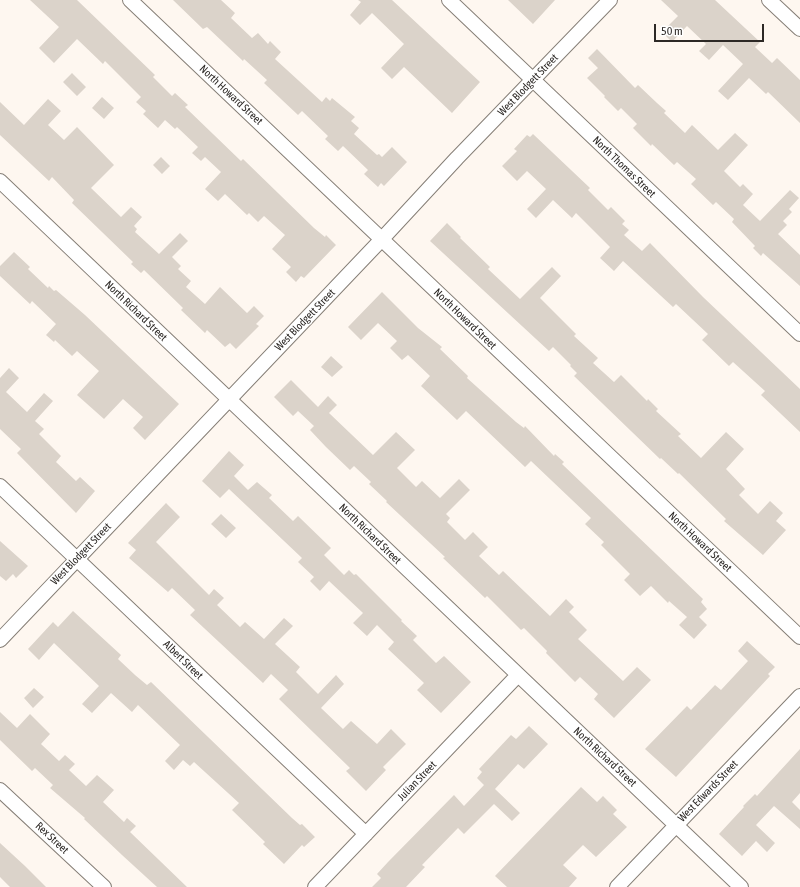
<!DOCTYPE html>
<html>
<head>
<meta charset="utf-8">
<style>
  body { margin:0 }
  #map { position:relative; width:800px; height:887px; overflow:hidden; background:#fef7f0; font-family:"Asap Condensed",sans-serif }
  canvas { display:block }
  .scale { position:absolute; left:654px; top:24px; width:110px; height:18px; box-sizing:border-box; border:2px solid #2d2926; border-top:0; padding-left:5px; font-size:12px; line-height:14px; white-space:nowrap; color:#2d2926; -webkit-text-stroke:3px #fff; paint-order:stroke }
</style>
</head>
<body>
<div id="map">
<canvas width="800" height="887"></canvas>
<div class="scale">50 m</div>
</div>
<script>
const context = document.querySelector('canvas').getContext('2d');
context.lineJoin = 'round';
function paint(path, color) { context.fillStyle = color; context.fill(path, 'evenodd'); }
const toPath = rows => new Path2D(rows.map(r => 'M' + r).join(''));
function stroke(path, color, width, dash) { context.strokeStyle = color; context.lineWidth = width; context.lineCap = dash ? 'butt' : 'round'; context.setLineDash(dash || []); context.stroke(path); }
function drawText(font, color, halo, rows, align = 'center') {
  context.font = font + ' "Asap Condensed",sans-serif'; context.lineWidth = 3; context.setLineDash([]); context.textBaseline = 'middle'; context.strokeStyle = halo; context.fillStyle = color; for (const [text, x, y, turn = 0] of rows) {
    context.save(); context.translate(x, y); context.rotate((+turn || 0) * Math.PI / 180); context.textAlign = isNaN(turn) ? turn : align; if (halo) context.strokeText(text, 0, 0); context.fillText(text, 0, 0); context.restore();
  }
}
const building = toPath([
  [30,0,77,0,155,75,153,77,172,96,175,93,188,105,185,107,241,161,243,159,314,228,325,237,326,235,336,245,304,278,301,276,296,282,286,272,291,267,272,249,285,235,264,216,258,222,249,213,247,215,225,194,218,201,205,189,221,172,205,157,201,161,192,153,198,147,177,127,175,129,165,120,158,128,143,114,146,111,136,102,141,97,105,61,103,64,77,39,54,63,39,48,59,27],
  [173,0,221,0,235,13,231,18,252,38,258,33,268,44,270,41,281,52,275,59,322,102,326,97,330,101,332,98,355,117,351,121,359,128,354,134,377,155,379,154,382,157,392,147,407,162,384,186,381,183,378,187,364,174,368,170,343,146,338,151,325,139,328,136,302,111,298,115,264,83,267,80,244,59,243,61,207,27,203,29],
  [358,0,392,0,480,82,452,113,404,67,392,79,381,68,404,44,372,13,360,25,350,15,361,2],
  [508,0,555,0,533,24],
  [661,0,715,0,760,42,755,47,772,63,777,58,800,80,800,123,768,92,766,94,749,78,728,100,718,91,743,64,723,45,709,60,699,51,706,44,687,26,672,42,662,32,678,16],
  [597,49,635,88,638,85,657,103,666,111,664,113,685,133,692,125,718,150,735,133,748,145,724,171,740,187,743,184,753,194,743,205,760,221,790,190,799,198,789,209,792,212,783,221,787,225,778,234,800,255,800,286,763,253,761,256,753,248,755,246,732,222,734,219,716,202,713,205,691,184,696,179,677,162,674,165,652,144,651,146,633,128,637,124,621,108,618,111,604,97,605,96,587,78,598,68,588,58],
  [72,73,86,87,77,96,63,82],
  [102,97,114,108,104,119,92,108],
  [48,99,61,111,48,125,64,140,77,127,114,165,91,188,121,217,131,207,142,217,134,226,137,229,135,232,159,254,180,233,188,241,172,257,181,266,178,269,191,281,186,287,205,304,220,287,247,313,254,306,264,316,256,324,259,326,236,349,230,343,225,347,207,330,205,333,181,310,183,308,144,270,141,273,131,264,133,262,72,203,74,200,52,177,49,181,0,135,0,102,24,125],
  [533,134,590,188,588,190,608,210,611,207,625,221,622,224,629,230,624,235,642,251,650,243,703,297,800,389,800,432,761,395,765,391,733,362,729,366,702,340,708,334,676,304,673,307,623,261,614,271,600,258,610,247,576,213,572,218,553,200,536,218,527,209,546,189,527,171,517,181,502,166,517,151,514,149,527,135,530,137],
  [161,157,170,166,162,174,153,165],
  [447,223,461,237,460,238,490,267,488,269,520,299,552,267,561,276,540,298,576,334,574,336,598,358,593,363,614,382,621,375,647,401,648,399,658,409,656,411,681,434,678,436,701,458,726,432,744,449,726,469,745,489,739,495,758,514,770,501,783,513,776,521,786,530,763,555,724,521,726,519,679,473,678,474,661,458,660,459,574,376,577,373,570,366,571,365,553,347,549,351,430,241],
  [14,252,30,267,28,269,48,288,49,286,54,291,56,290,85,315,179,404,145,440,133,428,143,417,123,399,104,419,77,395,99,371,77,351,72,356,55,340,54,342,46,335,56,324,32,301,30,304,0,276,0,266],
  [382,292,418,328,442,347,440,349,468,376,467,378,516,422,524,428,525,426,554,456,555,454,564,462,562,464,703,599,701,602,707,609,699,617,707,625,694,639,679,625,687,617,669,601,668,603,651,586,640,596,624,580,630,574,601,545,604,542,585,524,591,518,531,461,525,467,466,411,457,420,421,386,430,376,408,355,402,360,390,348,397,341,378,323,361,340,348,327],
  [331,356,343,367,332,377,321,367],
  [9,368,19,378,6,392,27,412,44,393,53,401,35,421,44,429,39,434,61,456,56,462,76,481,80,477,95,491,76,513,17,453,21,449,0,429,0,378],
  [291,380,318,407,328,396,337,405,329,413,373,455,396,432,415,450,397,468,416,487,422,481,440,498,459,479,470,490,446,514,450,518,447,522,465,540,473,532,488,547,479,556,499,575,503,571,550,616,566,599,574,607,569,612,587,630,578,639,623,681,637,667,651,680,614,718,594,699,598,694,580,677,575,682,546,653,547,651,524,628,521,630,487,596,485,598,443,558,445,557,386,502,387,501,369,484,371,482,354,466,350,470,326,447,310,430,314,426,298,411,293,416,274,397],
  [229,451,244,465,234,476,248,490,257,482,272,495,269,498,293,521,298,516,331,548,324,555,344,575,349,570,354,575,356,574,402,620,401,621,417,636,413,640,436,663,444,656,471,682,441,713,417,690,424,683,388,649,394,642,377,625,367,636,353,623,363,613,329,581,320,591,310,581,314,577,298,562,302,558,229,489,220,498,202,481],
  [166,503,180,517,156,542,209,595,214,589,224,598,217,605,240,627,245,622,264,639,284,618,293,626,275,644,300,667,296,672,318,694,336,675,344,684,321,708,343,729,351,721,377,744,391,729,406,744,383,767,386,770,366,791,346,771,350,768,279,699,288,690,271,674,263,683,190,615,195,610,172,588,168,592,129,558,136,550,128,543],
  [221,514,236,528,226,538,211,524],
  [0,541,28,566,16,578,13,574,6,581,0,576],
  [73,611,121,655,118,659,135,675,147,685,151,682,292,818,300,825,302,824,315,837,304,847,302,845,284,864,263,844,265,842,232,810,239,803,194,762,190,766,183,760,174,770,165,761,180,745,138,705,132,712,111,693,92,713,82,704,99,686,54,643,39,660,28,649,53,622,58,627],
  [747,641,775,667,768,674,770,676,676,777,645,749,687,706,691,710,715,685,721,690,748,661,738,651],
  [34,688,44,697,33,708,24,698],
  [0,712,17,728,30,714,50,734,41,744,59,761,65,755,75,764,69,770,86,786,97,775,114,790,103,802,124,822,127,818,136,826,130,832,187,887,157,887,122,855,84,819,85,818,50,788,53,785,35,768,32,771,0,740],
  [529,726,548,744,524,769,518,764,495,789,520,813,512,821,494,804,464,834,458,828,422,865,425,867,406,887,372,887,381,878,377,874,388,862,454,795,464,806,484,785,477,778,482,772,479,769,511,735,516,739],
  [800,749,800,793,792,802,800,810,800,829,774,806,756,825,775,843,767,852,756,841,742,856,719,834,744,807,743,806,755,794,757,796],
  [581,787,597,802,603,796,617,810,613,814,627,827,596,857,583,845,563,865,577,878,569,887,507,887,495,876],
  [0,843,25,866,46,887,10,887,0,877]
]);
const street = toPath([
  [130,0,800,637],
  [449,0,800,334],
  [769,0,800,29],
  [0,181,741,887],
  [0,486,366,834],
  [0,640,382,239,457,158,610,0],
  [0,790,104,887],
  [315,887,518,675],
  [617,887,800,696]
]);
const streetNames = [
  ["West Blodgett Street",528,85,-46],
  ["North Howard Street",231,95,43],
  ["North Thomas Street",624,167,44],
  ["North Richard Street",136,311,44],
  ["North Howard Street",465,319,44],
  ["West Blodgett Street",305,320,-46],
  ["North Richard Street",370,534,44],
  ["North Howard Street",700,542,43],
  ["West Blodgett Street",81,554,-46],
  ["Albert Street",183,660,44],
  ["North Richard Street",605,757,43],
  ["Julian Street",417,781,-46],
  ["West Edwards Street",708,791,-46],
  ["Rex Street",52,838,43]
];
paint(building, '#dbd3ca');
stroke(street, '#857e76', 16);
stroke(street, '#fff', 14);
drawText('11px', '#2d2926', '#fff', streetNames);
</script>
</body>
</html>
